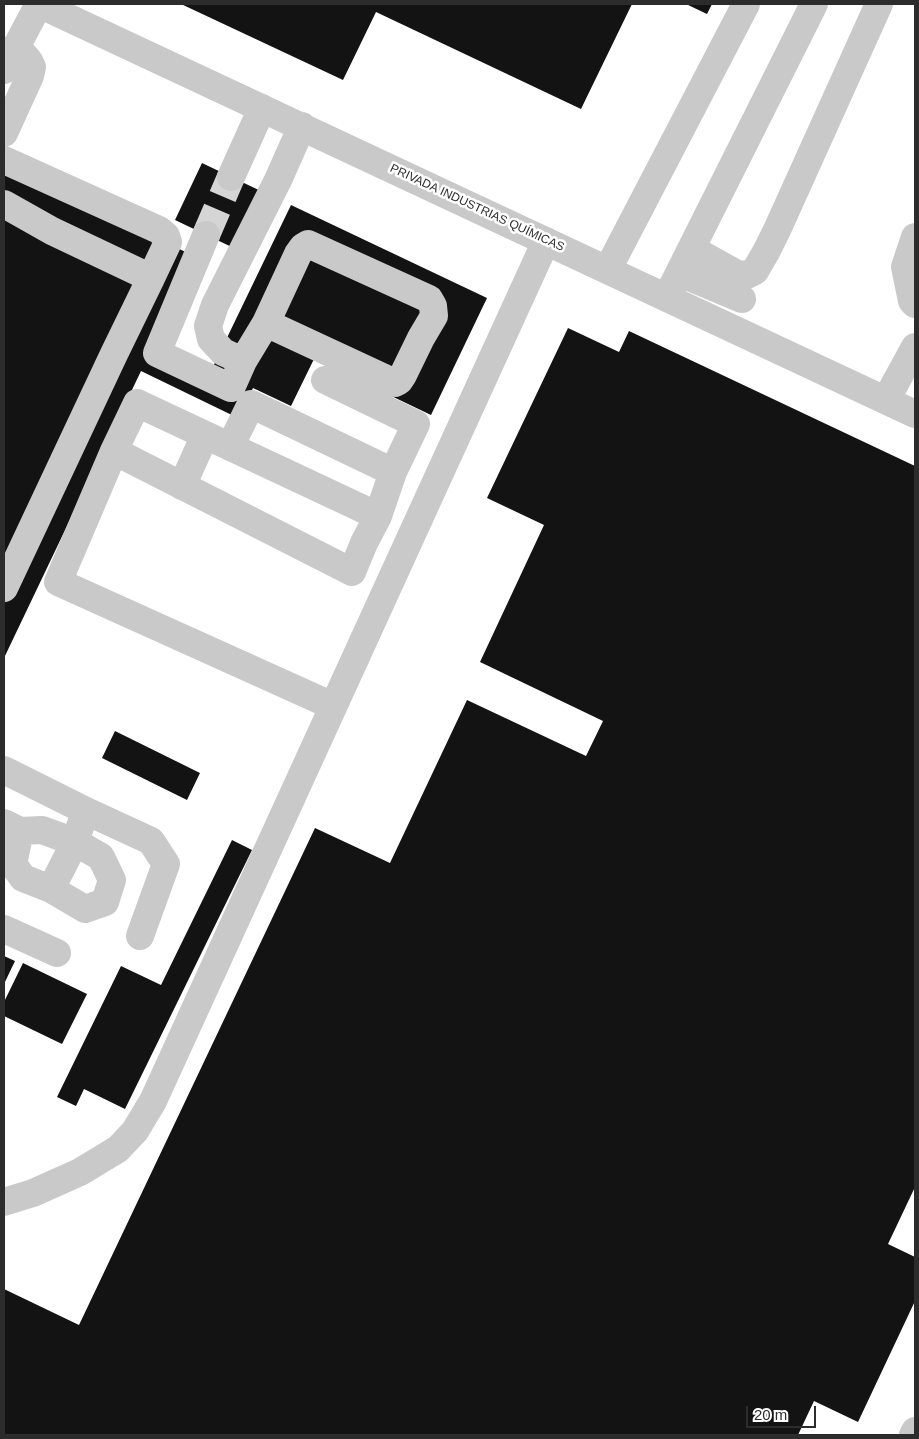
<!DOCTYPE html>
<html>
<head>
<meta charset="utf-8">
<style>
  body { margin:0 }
  #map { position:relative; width:919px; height:1439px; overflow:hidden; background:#fff; font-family:Arial,sans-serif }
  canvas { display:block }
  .frame { position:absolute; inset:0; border:5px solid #2c2c2c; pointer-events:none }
  .scale { position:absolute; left:746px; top:1406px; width:70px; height:22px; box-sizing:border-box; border:2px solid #2c2c2c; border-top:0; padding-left:6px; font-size:15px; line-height:18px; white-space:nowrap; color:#2c2c2c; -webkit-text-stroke:4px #fff; paint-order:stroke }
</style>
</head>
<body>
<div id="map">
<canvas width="919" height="1439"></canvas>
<div class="frame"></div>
<div class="scale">20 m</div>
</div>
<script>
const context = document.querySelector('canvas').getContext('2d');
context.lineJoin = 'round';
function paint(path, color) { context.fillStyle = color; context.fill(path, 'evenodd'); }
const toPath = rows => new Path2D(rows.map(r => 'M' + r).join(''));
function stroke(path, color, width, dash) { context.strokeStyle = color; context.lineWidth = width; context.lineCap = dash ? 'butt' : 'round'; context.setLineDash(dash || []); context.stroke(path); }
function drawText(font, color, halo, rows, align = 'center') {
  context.font = font + ' Arial,sans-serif'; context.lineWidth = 5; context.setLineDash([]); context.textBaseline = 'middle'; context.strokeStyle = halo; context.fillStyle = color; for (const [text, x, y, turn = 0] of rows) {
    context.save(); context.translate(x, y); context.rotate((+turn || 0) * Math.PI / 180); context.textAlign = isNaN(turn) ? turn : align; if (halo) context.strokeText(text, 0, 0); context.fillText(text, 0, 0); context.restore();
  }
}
const building = toPath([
  [181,4,632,4,581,109,376,12,343,80],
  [686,4,712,4,707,14],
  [202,163,265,193,238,250,175,220],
  [4,165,196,257,152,348,209,375,291,205,487,298,431,415,314,359,291,406,253,388,238,418,141,371,4,658],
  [568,328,619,352,629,331,915,466,915,1187,888,1244,915,1257,915,1301,858,1422,814,1401,798,1435,4,1435,4,1289,79,1325,315,828,390,863,467,700,586,756,603,721,480,662,544,525,487,498],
  [115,731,200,773,187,800,102,758],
  [232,840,252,850,125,1109,84,1089,76,1106,57,1097,121,966,161,985],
  [4,956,15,961,4,984],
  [23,963,87,994,62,1044,4,1016,4,1002]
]);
const minorTunnel = toPath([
  [206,235,231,177]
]);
const minor = toPath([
  [39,4,915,414],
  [4,70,39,4],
  [4,133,30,76,32,67,29,61,16,46],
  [4,160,159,230,166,236,168,242,151,278],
  [231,177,262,108],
  [4,204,52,231,151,278,114,354,4,588],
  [206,235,157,353,231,388,243,361],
  [915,237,905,267,912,301,915,304],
  [692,249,737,274,747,275,755,271,766,252,777,230,879,4],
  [608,269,746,4],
  [680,273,742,299],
  [667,297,814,4],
  [266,323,395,383,399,381,403,375,421,338,434,316,433,306,429,299,308,244,303,247,298,254,266,323,243,361,223,352,211,339,208,326,215,305,278,180,302,126],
  [325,380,416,424,393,472,378,516],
  [886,400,915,347],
  [230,447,251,404,393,472],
  [114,451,352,572,364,543,378,516,137,403,114,451,58,582,333,706],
  [182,486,205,435],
  [4,770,86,811,151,841,166,864,140,936],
  [4,823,20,831,42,830,75,842,101,857,112,880,105,902,85,909,51,889,23,878,13,864,20,831],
  [51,889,75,842,81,824],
  [4,929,57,953],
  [4,1202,33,1193,80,1172,118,1149,135,1131,153,1101,546,241],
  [913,1435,915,1431]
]);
const streetNames = [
  ["PRIVADA INDUSTRIAS QUÍMICAS",477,208,25]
];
paint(building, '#131313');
stroke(minorTunnel, '#d5d5d5', 28, [28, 14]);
stroke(minor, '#c9c9c9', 28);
drawText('12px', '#2c2c2c', '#fff', streetNames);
</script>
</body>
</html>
